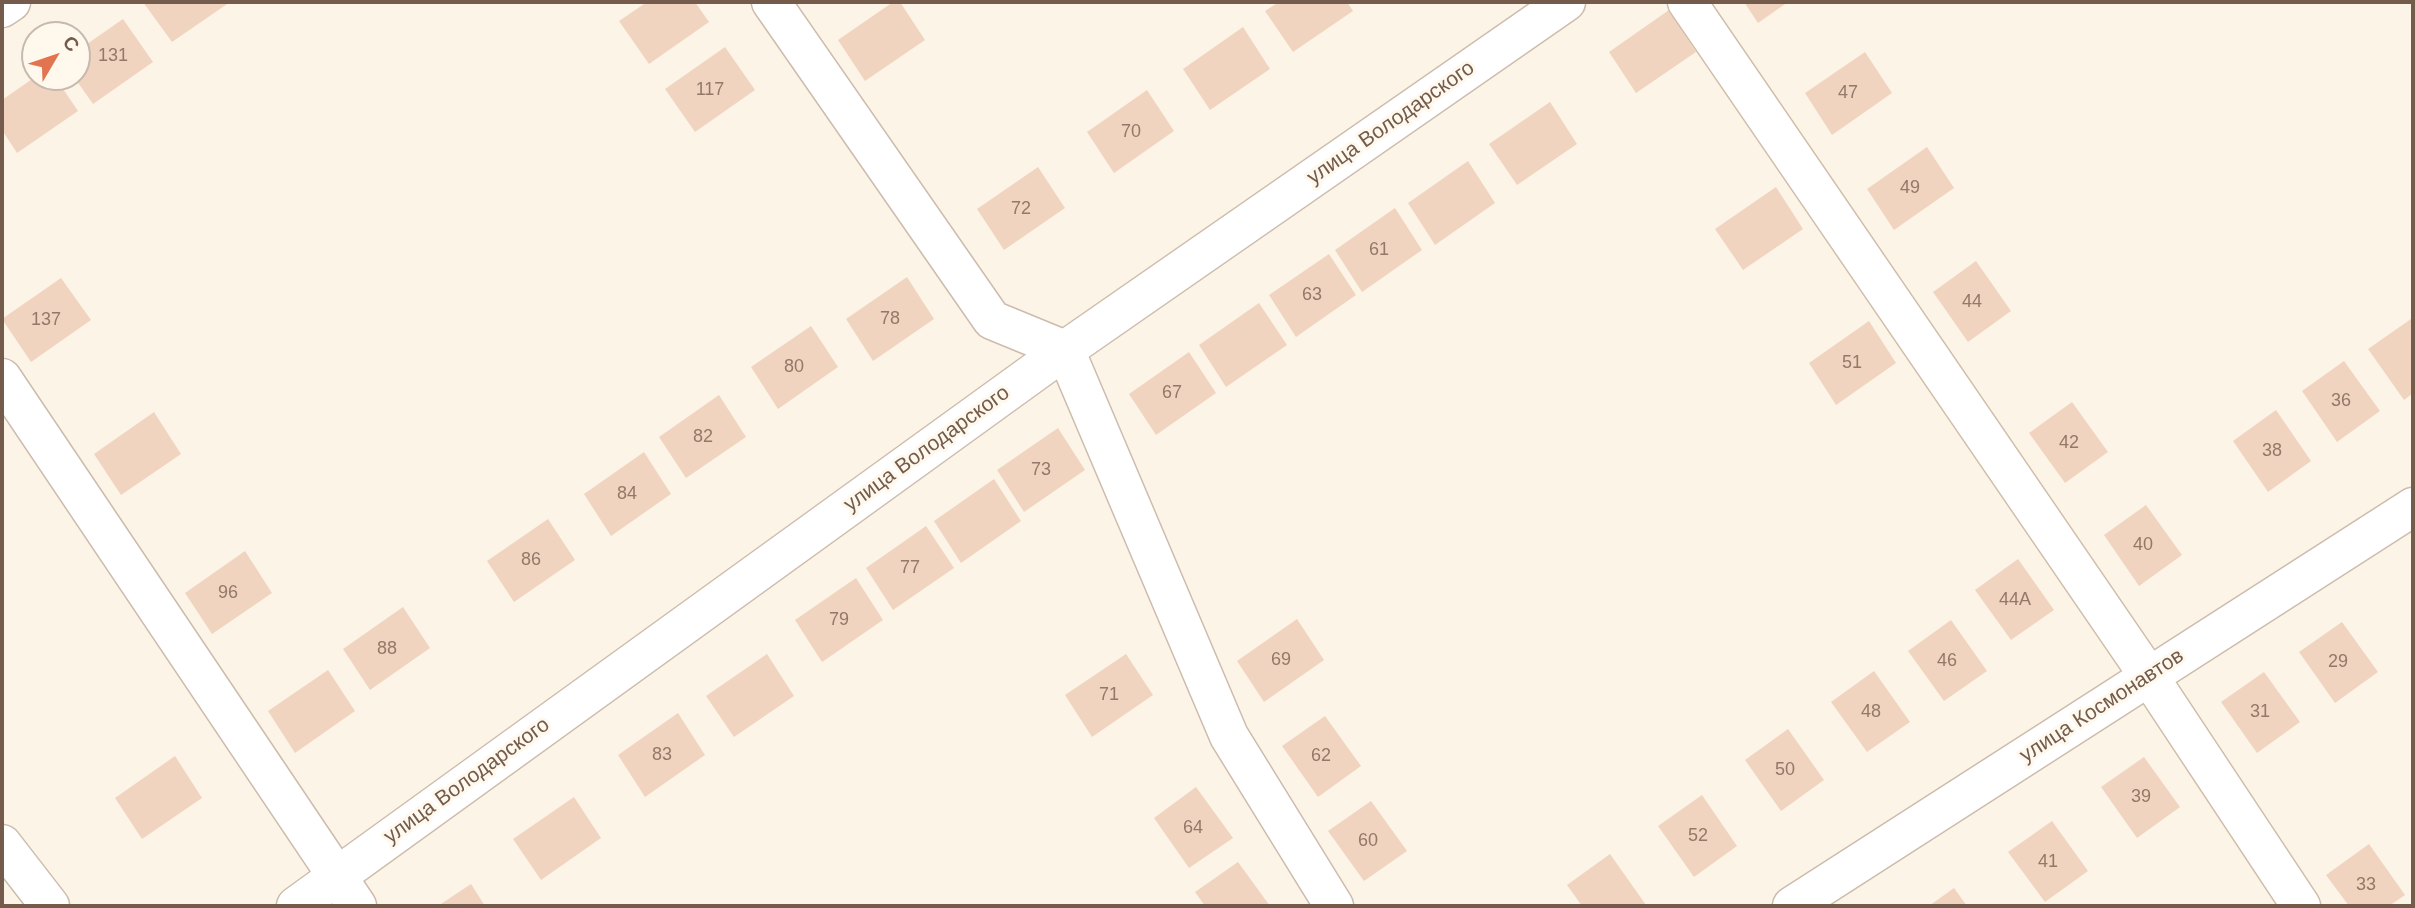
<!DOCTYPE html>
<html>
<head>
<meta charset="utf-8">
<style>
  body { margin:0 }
  #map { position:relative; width:2415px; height:908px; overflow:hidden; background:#fcf4e6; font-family:Arial,sans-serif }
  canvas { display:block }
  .frame { position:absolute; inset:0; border:4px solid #745b4c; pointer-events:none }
  .north { position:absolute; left:21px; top:21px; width:70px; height:70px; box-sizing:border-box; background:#fef8ed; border:2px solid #c7b9ad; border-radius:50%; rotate:51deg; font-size:19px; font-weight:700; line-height:28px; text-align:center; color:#745b4c }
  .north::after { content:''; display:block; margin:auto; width:24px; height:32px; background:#e2754f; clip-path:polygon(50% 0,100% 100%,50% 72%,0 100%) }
</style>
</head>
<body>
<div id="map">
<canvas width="2415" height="908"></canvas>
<div class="frame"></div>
<div class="north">С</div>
</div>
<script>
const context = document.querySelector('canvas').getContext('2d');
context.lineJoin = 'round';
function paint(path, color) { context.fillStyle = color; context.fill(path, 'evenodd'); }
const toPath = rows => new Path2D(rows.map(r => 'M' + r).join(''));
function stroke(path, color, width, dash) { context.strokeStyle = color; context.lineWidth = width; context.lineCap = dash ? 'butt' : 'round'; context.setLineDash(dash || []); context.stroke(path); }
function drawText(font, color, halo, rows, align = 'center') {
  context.font = font + ' Arial,sans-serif'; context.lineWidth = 6; context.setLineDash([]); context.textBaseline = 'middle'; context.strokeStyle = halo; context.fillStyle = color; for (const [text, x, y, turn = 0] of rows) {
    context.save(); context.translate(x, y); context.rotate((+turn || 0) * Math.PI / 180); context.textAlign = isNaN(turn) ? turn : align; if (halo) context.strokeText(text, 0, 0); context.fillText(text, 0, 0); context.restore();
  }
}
const building = toPath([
  [143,2,230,2,172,42],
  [647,2,695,2,709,22,649,64,619,21],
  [893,2,900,2,925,40,865,81,838,40],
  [1279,2,1347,2,1353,11,1293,52,1265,11],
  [1744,2,1788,2,1758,23],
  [1669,10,1696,52,1636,93,1609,52],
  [123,19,153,62,93,104,74,77,77,77,77,51],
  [1243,27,1270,69,1210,110,1183,69],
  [725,47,755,90,695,132,665,89],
  [1865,52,1892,93,1832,135,1805,93],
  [35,77,55,77,78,111,17,153,2,130,2,100],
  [1147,90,1174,131,1114,173,1087,132],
  [1550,102,1577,144,1517,185,1489,144],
  [1927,147,1954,188,1894,230,1867,189],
  [1468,161,1495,203,1435,245,1408,203],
  [1038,167,1065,208,1004,250,977,209],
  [1776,187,1803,229,1743,270,1715,229],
  [1395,208,1422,250,1362,292,1335,250],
  [1329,254,1356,295,1296,337,1269,295],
  [1976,261,2011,311,1968,342,1933,292],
  [907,277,934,319,873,361,846,319],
  [61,278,91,320,31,362,2,319],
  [1259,303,1287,345,1226,387,1199,345],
  [2411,319,2413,393,2404,400,2368,349],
  [1869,321,1896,363,1836,405,1809,363],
  [811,326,838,367,778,409,751,367],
  [1189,352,1216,393,1156,435,1129,394],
  [2344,361,2380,411,2337,442,2302,391],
  [719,395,746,437,686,478,659,437],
  [2072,402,2108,452,2065,483,2029,433],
  [2276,410,2311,461,2268,492,2233,441],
  [154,412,181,454,121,495,94,454],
  [1058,428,1085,470,1024,512,997,470],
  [644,452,671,494,611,536,584,494],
  [994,479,1021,521,961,563,934,521],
  [2146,505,2182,555,2139,586,2104,535],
  [548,519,575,560,514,602,487,561],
  [926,526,954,568,893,610,866,568],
  [245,551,272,593,212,634,185,593],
  [2018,559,2054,610,2011,640,1975,590],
  [856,578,883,620,822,662,795,620],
  [403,607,430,648,370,690,343,649],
  [1297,619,1324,660,1264,702,1237,661],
  [1951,620,1987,671,1944,701,1908,651],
  [2342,622,2378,672,2335,703,2299,652],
  [767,654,794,696,734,737,706,696],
  [1126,654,1153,695,1092,737,1065,695],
  [328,670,355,711,295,753,268,711],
  [1874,671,1910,722,1867,752,1831,702],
  [2264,672,2300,722,2257,753,2221,702],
  [678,713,705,755,645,797,618,755],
  [1325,716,1361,766,1318,797,1282,746],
  [1788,729,1824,780,1781,811,1745,760],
  [175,756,202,798,142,839,115,798],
  [2144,757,2180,807,2137,838,2101,787],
  [1196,787,1233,838,1189,868,1154,818],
  [1702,795,1737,846,1694,877,1658,826],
  [574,797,601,838,541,880,513,839],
  [1371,801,1407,851,1364,881,1328,831],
  [2052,821,2088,871,2045,902,2008,852],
  [2369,844,2405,895,2389,906,2349,906,2326,875],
  [1610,854,1646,905,1644,906,1582,906,1567,885],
  [1238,862,1270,906,1205,906,1195,892],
  [471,884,485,906,438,906],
  [1954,888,1967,906,1929,906]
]);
const street = toPath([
  [771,2,992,320,1065,350,1229,736,1334,906],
  [2,8,11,2],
  [2,378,357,906],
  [2,844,50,906],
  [296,906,1065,350,1566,2],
  [1792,906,2413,507]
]);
const secondary = toPath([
  [1687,2,2148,675,2301,906]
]);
const numberNames = [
  ["131",113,56],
  ["117",710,90],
  ["47",1848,93],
  ["70",1131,132],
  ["49",1910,188],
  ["72",1021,209],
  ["61",1379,250],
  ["63",1312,295],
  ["44",1972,302],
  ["78",890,319],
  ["137",46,320],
  ["51",1852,363],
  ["80",794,367],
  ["67",1172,393],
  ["36",2341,401],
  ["82",703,437],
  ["42",2069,443],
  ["38",2272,451],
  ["73",1041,470],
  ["84",627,494],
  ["40",2143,545],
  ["86",531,560],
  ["77",910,568],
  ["96",228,593],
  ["44А",2015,600],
  ["79",839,620],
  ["88",387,649],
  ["69",1281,660],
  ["46",1947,661],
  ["29",2338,662],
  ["71",1109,695],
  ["48",1871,712],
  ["31",2260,712],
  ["83",662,755],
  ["62",1321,756],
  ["50",1785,770],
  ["39",2141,797],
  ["64",1193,828],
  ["52",1698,836],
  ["60",1368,841],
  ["41",2048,862],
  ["33",2366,885]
];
const streetNames = [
  ["улица Володарского",1391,123,-35],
  ["улица Володарского",927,449,-36],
  ["улица Космонавтов",2102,706,-33],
  ["улица Володарского",467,781,-36]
];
paint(building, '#f0d4bf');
stroke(street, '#cdbcad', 41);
stroke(secondary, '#d0bdaa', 41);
stroke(street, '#fff', 38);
stroke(secondary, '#fff', 38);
drawText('18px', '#937969', null, numberNames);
drawText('21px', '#745b4c', '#fef8ed', streetNames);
</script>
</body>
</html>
